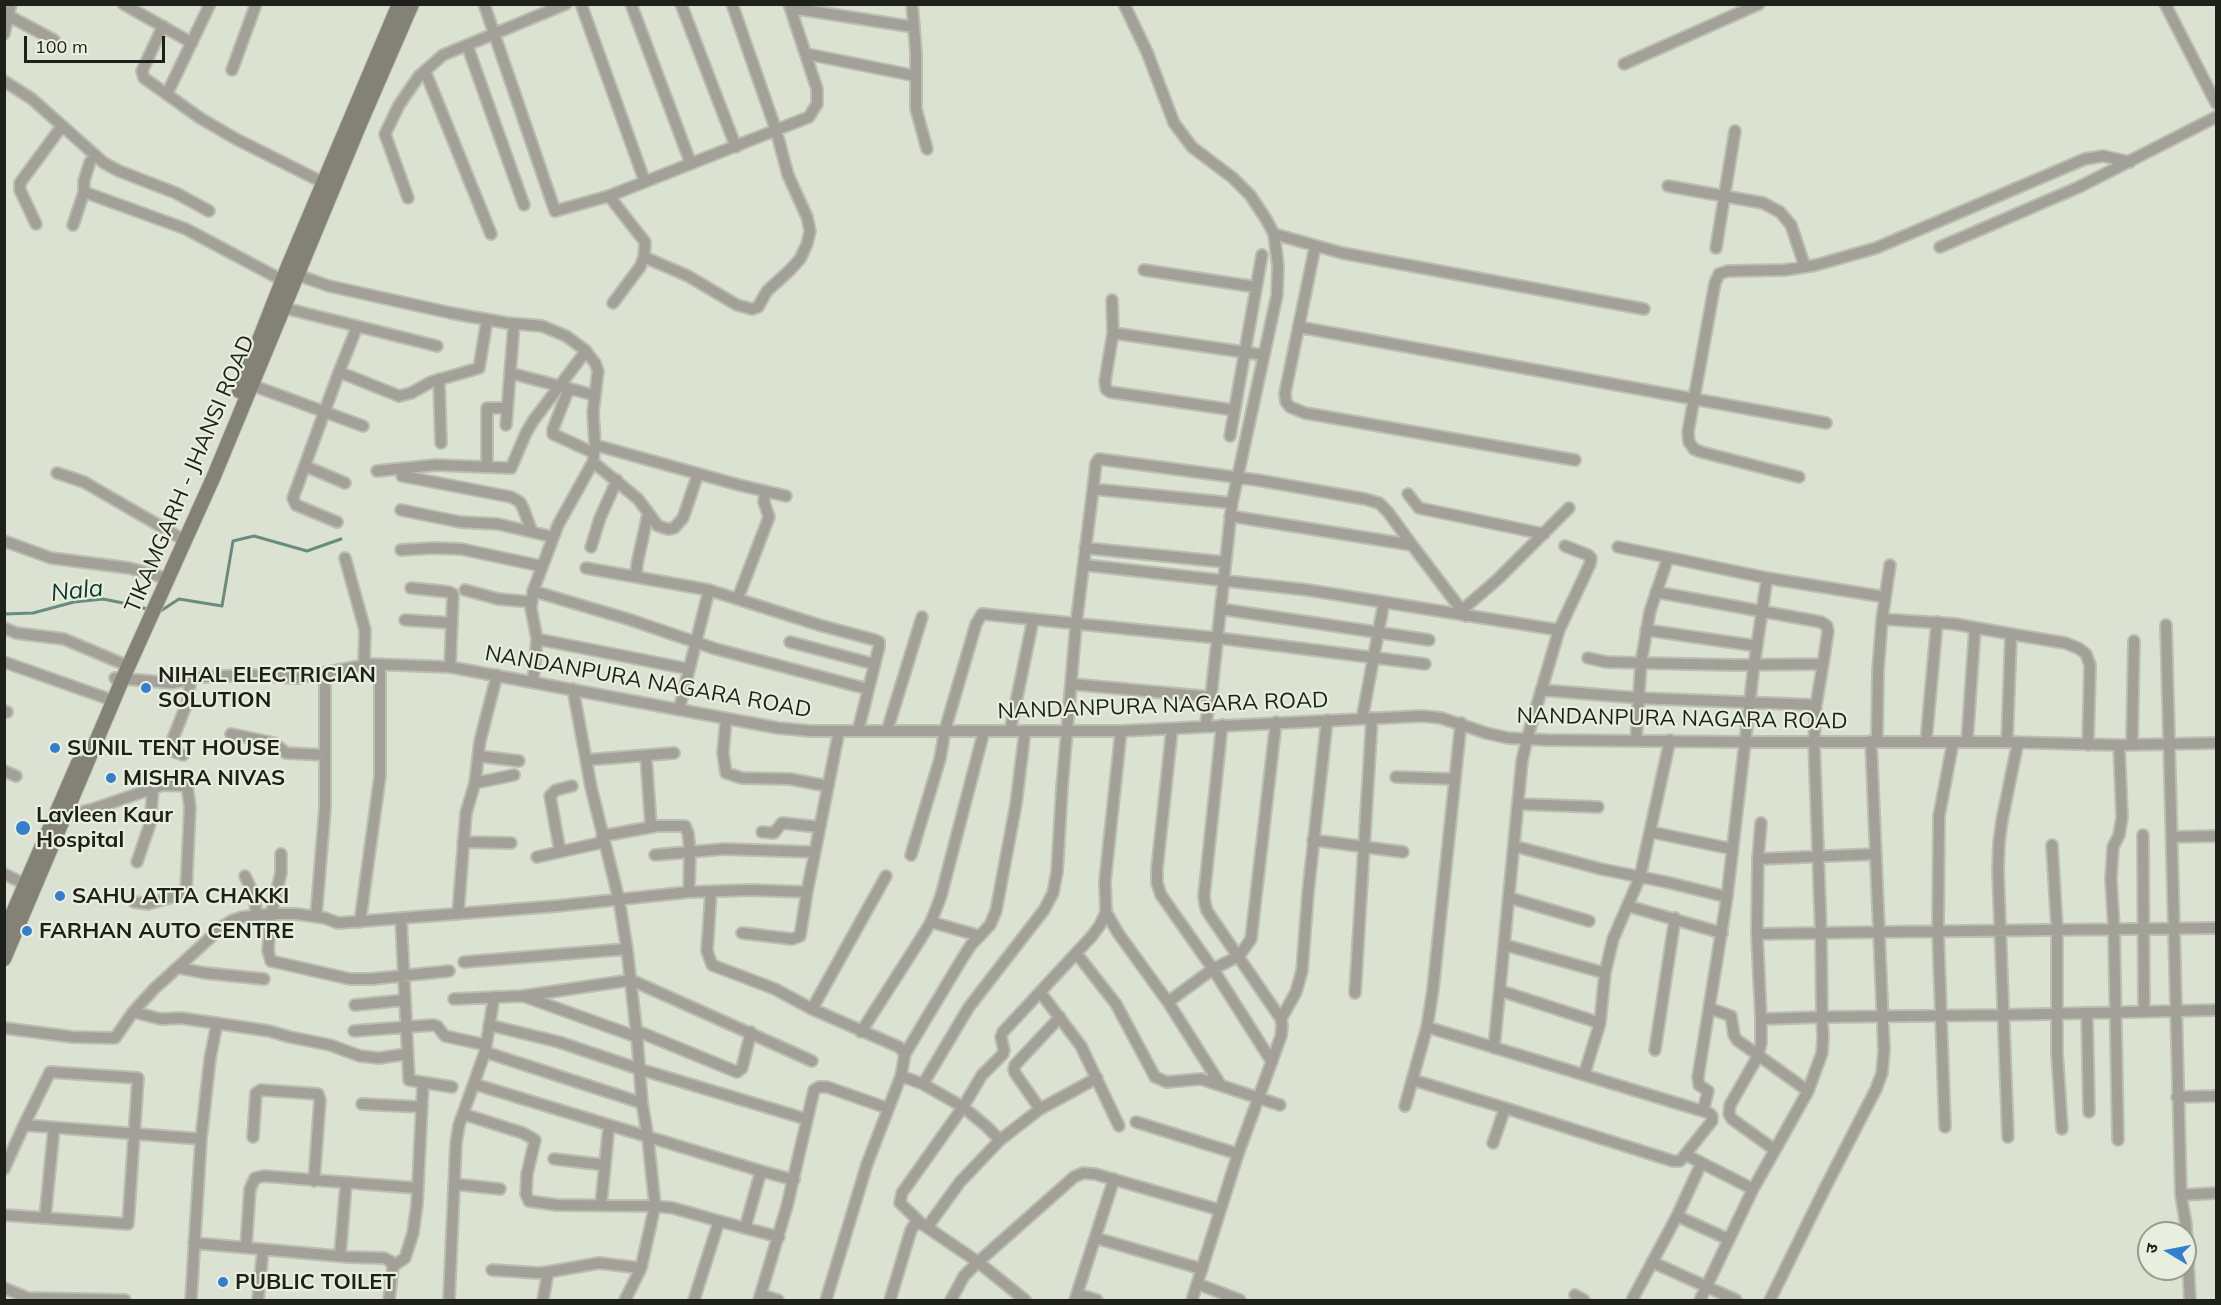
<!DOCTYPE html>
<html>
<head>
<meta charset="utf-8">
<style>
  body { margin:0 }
  #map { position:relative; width:2221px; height:1305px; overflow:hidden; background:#dce2d1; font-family:Mulish,"Noto Sans Devanagari",sans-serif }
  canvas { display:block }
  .frame { position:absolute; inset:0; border:6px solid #1e201a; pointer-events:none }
  .north { position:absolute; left:2137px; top:1221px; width:60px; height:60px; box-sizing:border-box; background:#e9efde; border:2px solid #989c90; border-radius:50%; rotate:280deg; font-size:16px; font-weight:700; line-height:24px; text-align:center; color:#1e201a }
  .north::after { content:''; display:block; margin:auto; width:21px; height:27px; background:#327fcf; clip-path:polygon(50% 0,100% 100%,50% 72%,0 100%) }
  .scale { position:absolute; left:24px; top:36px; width:141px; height:27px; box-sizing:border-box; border:3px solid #1e201a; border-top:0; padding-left:8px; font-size:18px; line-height:21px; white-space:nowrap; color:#1e201a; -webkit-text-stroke:4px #e9efde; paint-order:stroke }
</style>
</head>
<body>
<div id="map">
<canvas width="2221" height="1305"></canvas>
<div class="frame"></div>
<div class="north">उ</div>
<div class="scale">100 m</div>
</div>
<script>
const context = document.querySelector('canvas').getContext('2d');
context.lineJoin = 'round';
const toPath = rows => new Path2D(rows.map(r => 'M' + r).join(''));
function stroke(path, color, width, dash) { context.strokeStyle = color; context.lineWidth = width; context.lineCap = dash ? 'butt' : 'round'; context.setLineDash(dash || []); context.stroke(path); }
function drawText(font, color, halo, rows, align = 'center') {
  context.font = font + ' Mulish,sans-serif'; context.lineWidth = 4.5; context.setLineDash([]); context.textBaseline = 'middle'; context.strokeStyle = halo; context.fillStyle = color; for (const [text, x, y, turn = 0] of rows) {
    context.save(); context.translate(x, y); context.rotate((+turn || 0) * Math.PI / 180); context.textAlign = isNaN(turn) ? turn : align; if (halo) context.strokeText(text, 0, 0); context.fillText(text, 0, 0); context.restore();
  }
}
const stream = toPath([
  [159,612,179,599,222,606,233,541,254,536,307,551,341,539],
  [4,614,33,613,74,602,103,599,133,605,150,610]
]);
const street = toPath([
  [123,4,192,43],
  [484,4,555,211,609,196,809,117,817,104,817,89,789,4],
  [581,4,645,182],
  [631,4,691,164],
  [681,4,736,147],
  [912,4,916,53,916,109,927,149],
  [1124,4,1147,52,1174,123,1192,147,1233,178,1250,195,1266,219,1274,234,1278,266,1277,295,1232,503,1211,697,1205,726],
  [2165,4,2216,103],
  [791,8,914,27],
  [9,16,54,40],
  [163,26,142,71,144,78,200,118,236,139,324,183],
  [4,34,11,4],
  [467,45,524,205],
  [807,54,916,76],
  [1624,64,1759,4],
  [232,70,256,4],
  [425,71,491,234],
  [4,81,32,99,104,163,119,171,176,193,209,211],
  [167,94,210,4],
  [90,162,84,181,84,192,186,229,282,280],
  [1668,186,1763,203,1780,212,1791,225,1805,267],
  [609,196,645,242,644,257,640,267,613,303],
  [408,198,385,134,399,105,419,76,443,55,566,4],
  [36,224,20,190,20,183,62,126],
  [73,225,84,192],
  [1274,234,1342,253,1644,309],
  [1315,247,1285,393,1286,402,1290,407,1305,413,1575,460],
  [1940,247,2079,187,2216,117],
  [1716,248,1735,131],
  [644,257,688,276,737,305,752,309,758,307,767,291,789,271,800,259,807,244,810,231,807,217,788,175,776,130,732,4],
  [1144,270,1256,287],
  [292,273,329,286,451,313,507,323,542,326,566,336,585,350,595,363,598,371,593,412,595,445,739,485,786,496],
  [1112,300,1113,333,1105,381,1106,389,1110,392,1234,410],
  [284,308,437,346],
  [357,327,339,372,399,396,411,393,431,382,479,368,487,320],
  [1299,327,1826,423],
  [1113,333,1264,355],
  [510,373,594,395],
  [439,379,441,443],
  [246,383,363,426],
  [569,388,553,429,553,434,594,453],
  [506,425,514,324],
  [1230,436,1262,255],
  [593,462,638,499,658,526,668,529,674,528,683,518,698,474],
  [305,466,345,483],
  [487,467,487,408,507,408],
  [377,471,436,465,511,468,526,433,533,421,586,351],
  [57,473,84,482,179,537],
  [402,476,511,497,520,502,523,508,532,532],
  [1799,477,1701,452,1694,449,1689,442,1688,432,1715,283,1719,274,1728,271,1785,270,1816,265,1876,248,2085,159,2103,156,2130,162],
  [1093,489,1232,503],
  [1408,494,1419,508,1544,534],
  [401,510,460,522,498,524,553,537],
  [1230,516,1412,545,1466,616],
  [337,522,296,505,293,498,339,372],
  [4,541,51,558,129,568,162,577],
  [591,547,600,518,617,480],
  [1618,547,1767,578,1885,597],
  [1085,548,1225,562],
  [401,550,433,548,461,549,541,566],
  [345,558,365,630,364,666],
  [1084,565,1308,590,1559,630,1527,739,1522,761,1494,1048],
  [586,568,709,590,819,625,875,640,879,642,879,647,858,731],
  [636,577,637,564,648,514],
  [411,588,449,592,453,594,450,667],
  [465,590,498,599,532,602],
  [533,591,631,620,716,649,868,689],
  [1656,592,1821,622,1827,626,1828,631,1823,664],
  [738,598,769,517,764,502,765,491],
  [1221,609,1429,640],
  [1462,610,1498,579,1569,508],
  [1882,619,1890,565],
  [405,620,452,623],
  [2166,625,2181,1195,2216,1193],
  [4,628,16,633,64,639,121,663],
  [1559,630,1590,564,1591,558,1588,555,1565,546],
  [1646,630,1757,646],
  [2011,634,2065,643,2078,648,2086,654,2090,665,2088,745],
  [537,639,689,669],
  [790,642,874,664],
  [1588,658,1606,662,1641,663,1650,611,1668,558],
  [4,662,106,698],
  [115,678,172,683,201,677,250,675,297,678,371,664,450,667,778,728,811,731,1121,731,1422,716,1441,718,1486,733,1508,738,1547,740,1744,742,2007,742,2119,745,2216,743],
  [533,681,537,639,531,608,533,591,558,525,593,462,595,445],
  [1071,684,1211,697],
  [573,689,591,787,619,900,627,949,637,1037,642,1103,648,1138,655,1206,641,1268,625,1300],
  [1541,690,1639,698,1816,705],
  [679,710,709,590],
  [4,711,7,712],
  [726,719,723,753,726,773,742,778,790,779,827,786],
  [1362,719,1384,602],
  [1172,729,1157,869,1157,883,1161,895,1213,969,1272,1062],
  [887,731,922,617],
  [1010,731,1033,620],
  [231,734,274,743,286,753,325,755],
  [1636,740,1641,663,1733,665,1823,664,1816,705,1814,741,1821,934,1822,1017,1823,1037,1822,1053,1808,1091,1775,1150,1732,1119,1729,1114,1730,1105,1758,1056,1761,1043,1761,1019,1822,1017,2003,1015,2216,1010],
  [1871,741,1879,932,2216,928],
  [1877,741,1878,671,1882,619,1955,624,2011,634,2007,742],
  [1926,742,1937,622],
  [1967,742,1975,628],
  [2132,745,2134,641],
  [183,755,172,751,170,746,187,703,191,679],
  [478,756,519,761],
  [646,756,651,827],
  [586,760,674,753],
  [4,771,16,776],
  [1396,777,1455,779,1433,989,1427,1027,1405,1106],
  [1455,779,1461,723],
  [475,783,514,775],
  [1518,804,1598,807],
  [66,816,93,809,163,785,187,786,190,807,186,893,148,904,134,902],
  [1761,823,1758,859,1757,934,1761,1019],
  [762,832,774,833,782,823,819,827],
  [1651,832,1732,849],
  [2143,835,2144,1012],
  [602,836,657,826,685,826,688,833,690,851,689,892],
  [2172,837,2216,836],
  [1313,840,1403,852],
  [463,842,511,843],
  [2052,845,2057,929,2057,1052,2062,1129],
  [1514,846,1601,869,1666,882,1727,897],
  [560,851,550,796,556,790,572,786],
  [281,854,281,873,271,914,268,951,271,961,350,979,371,979,449,971],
  [655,855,724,849,814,852],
  [911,855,940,759,945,730,976,624,982,614,1218,638,1425,664],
  [537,857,604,842],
  [1758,859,1876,854],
  [137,862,150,824,153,789],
  [4,874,25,884],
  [245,876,255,897,256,916],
  [711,892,707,951,712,965,775,989,812,1009,899,1047,905,1054,901,1076,867,1164,826,1300],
  [1510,898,1589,921],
  [1628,906,1722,933],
  [1106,912,1118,933,1168,1002,1220,1084],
  [458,914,466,813,475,783,480,741,497,675],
  [316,917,325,808,325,673],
  [401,918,409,1080,452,1087],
  [360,922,380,776,380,665],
  [931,922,980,936],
  [742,933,792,939,800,936,807,892,839,731],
  [1757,934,1879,932,1884,1050,1882,1073,1876,1089,1824,1190,1770,1300],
  [1505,945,1605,973],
  [1076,953,1116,1004,1155,1077,1167,1082,1201,1079,1280,1105],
  [464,962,627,949],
  [179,968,205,973,264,979],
  [1501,991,1600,1023],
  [1040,992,1081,1046,1119,1126],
  [1355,993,1372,718],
  [523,996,631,980,812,1061],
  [454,999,523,996,637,1037],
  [1168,1002,1213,969,1239,956,1251,939,1276,722],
  [355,1005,405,1000],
  [1709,1008,1731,1016,1734,1035,1737,1040,1808,1091],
  [812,1009,886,876],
  [133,1012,161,1019,181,1018,269,1031,290,1037,330,1045,360,1056,379,1058,407,1054],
  [2087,1013,2089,1112],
  [1281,1019,1296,992,1302,971,1308,893,1327,720],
  [489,1025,559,1042,639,1069,806,1119],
  [1427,1027,1709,1113,1712,1116,1712,1121,1680,1161,1673,1161,1505,1108,1493,1143],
  [4,1028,73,1037,115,1038,133,1012,154,989,222,927,233,920,243,917,271,914,297,914,325,918,338,923,557,906,689,892,751,890,807,892],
  [354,1031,433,1025,437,1026,445,1036,486,1045],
  [637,1031,737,1072,742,1068,751,1032],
  [861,1032,918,943,931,922,941,896,984,731],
  [1655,1050,1675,918],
  [485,1052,642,1103],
  [905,1054,962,959,971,945,990,925,996,911,1016,804,1025,731],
  [1584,1075,1600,1023,1605,973,1613,939,1640,877,1670,740],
  [901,1076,923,1084,963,1107,986,1126,1000,1140],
  [1413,1080,1505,1108],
  [474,1084,761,1171,745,1228],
  [923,1084,969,1007,1044,910,1053,893,1057,872,1062,788,1076,625,1093,489,1096,463,1099,459,1257,480,1365,499,1379,503,1388,512,1412,545],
  [2177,1097,2216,1096],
  [362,1104,422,1107],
  [1040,1109,1015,1073,1014,1069,1015,1065,1060,1017],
  [1703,1111,1708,1091,1699,1085,1698,1077,1727,897,1754,665,1767,578],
  [463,1114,523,1133,535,1140,527,1174,526,1194,529,1201,557,1205,655,1206,673,1208,719,1221,694,1300],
  [1136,1122,1238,1154],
  [1945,1127,1938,931,1939,816,1953,742],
  [253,1137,256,1093,261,1090,318,1094,320,1100,314,1181],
  [2008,1137,1998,871,1999,843,2002,820,2018,742],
  [2118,1140,2114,930,2111,879,2113,847,2119,835,2122,817,2119,745],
  [1686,1155,1753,1189],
  [554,1159,605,1165],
  [4,1169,24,1125,201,1139],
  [761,1171,794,1180],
  [454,1184,500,1189],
  [2181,1195,2186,1225,2190,1300],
  [601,1205,609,1125],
  [4,1215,128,1224,138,1078,50,1072,24,1125],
  [1677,1216,1728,1239],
  [45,1218,54,1128],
  [719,1221,779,1237],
  [922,1224,900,1203,902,1193,963,1107,982,1075,1003,1054,1004,1050,1001,1037,1003,1032,1092,936,1100,925,1106,912,1105,881,1121,731],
  [928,1226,960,1182,1000,1140,1040,1109,1097,1078],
  [1096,1238,1202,1269],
  [194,1243,348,1257,384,1258,390,1261,393,1266,389,1300],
  [246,1247,250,1189,255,1178,264,1176,417,1188],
  [340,1256,346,1184],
  [1652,1262,1736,1300],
  [393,1266,405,1258,413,1233,417,1204,423,1083],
  [492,1270,538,1273,548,1272],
  [1198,1284,1240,1300],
  [4,1288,28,1298,125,1300],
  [1077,1294,1097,1300],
  [761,1295,778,1300],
  [1575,1295,1584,1300],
  [191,1300,201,1139,210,1059,217,1023],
  [258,1300,263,1249],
  [449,1300,456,1143,459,1125,485,1052,494,997],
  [543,1300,548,1272,599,1263,641,1268],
  [759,1300,787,1206,814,1090,819,1087,827,1087,887,1108],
  [890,1300,911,1230,915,1224,922,1224,978,1262,1025,1300],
  [951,1300,964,1276,978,1262,1074,1177,1083,1173,1095,1174,1220,1210],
  [1075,1300,1114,1179],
  [1192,1300,1238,1154,1281,1036,1282,1026,1281,1019,1207,911,1205,904,1204,896,1222,725],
  [1632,1300,1677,1216,1701,1164],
  [1700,1300,1753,1189,1775,1150]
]);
const secondary = toPath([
  [239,391,286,271,399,4],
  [4,933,78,763],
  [4,959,123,678,214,476,359,126,412,4]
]);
const markers = [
  [146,688,6,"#327fcf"],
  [55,748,6,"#327fcf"],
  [111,778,6,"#327fcf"],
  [23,828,8,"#327fcf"],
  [60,896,6,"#327fcf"],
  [27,931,6,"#327fcf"],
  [223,1282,6,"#327fcf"]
];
const streetNames = [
  ["TIKAMGARH - JHANSI ROAD",190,474,-67],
  ["NANDANPURA NAGARA ROAD",648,682,10],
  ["NANDANPURA NAGARA ROAD",1163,706,-2],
  ["NANDANPURA NAGARA ROAD",1682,719,1]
];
const poiNames = [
  ["NIHAL ELECTRICIAN",158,675],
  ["SOLUTION",158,700],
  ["SUNIL TENT HOUSE",67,748],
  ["MISHRA NIVAS",123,778],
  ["Lavleen Kaur",36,815],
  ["Hospital",36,840],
  ["SAHU ATTA CHAKKI",72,896],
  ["FARHAN AUTO CENTRE",39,931],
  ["PUBLIC TOILET",235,1282]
];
const waterNames = [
  ["Nala",77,591,-6]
];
stroke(stream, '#688c80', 3);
stroke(street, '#babfb0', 14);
stroke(secondary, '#babfb0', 16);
stroke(street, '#a2a099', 10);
stroke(secondary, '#848177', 14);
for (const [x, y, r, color] of markers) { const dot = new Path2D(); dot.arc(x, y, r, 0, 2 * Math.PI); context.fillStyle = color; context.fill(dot); stroke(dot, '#e9efde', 2); }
drawText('22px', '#1e201a', '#e9efde', streetNames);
drawText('bold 22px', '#1e201a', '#e9efde', poiNames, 'left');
drawText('italic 24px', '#09382d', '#e9efde', waterNames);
</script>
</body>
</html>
